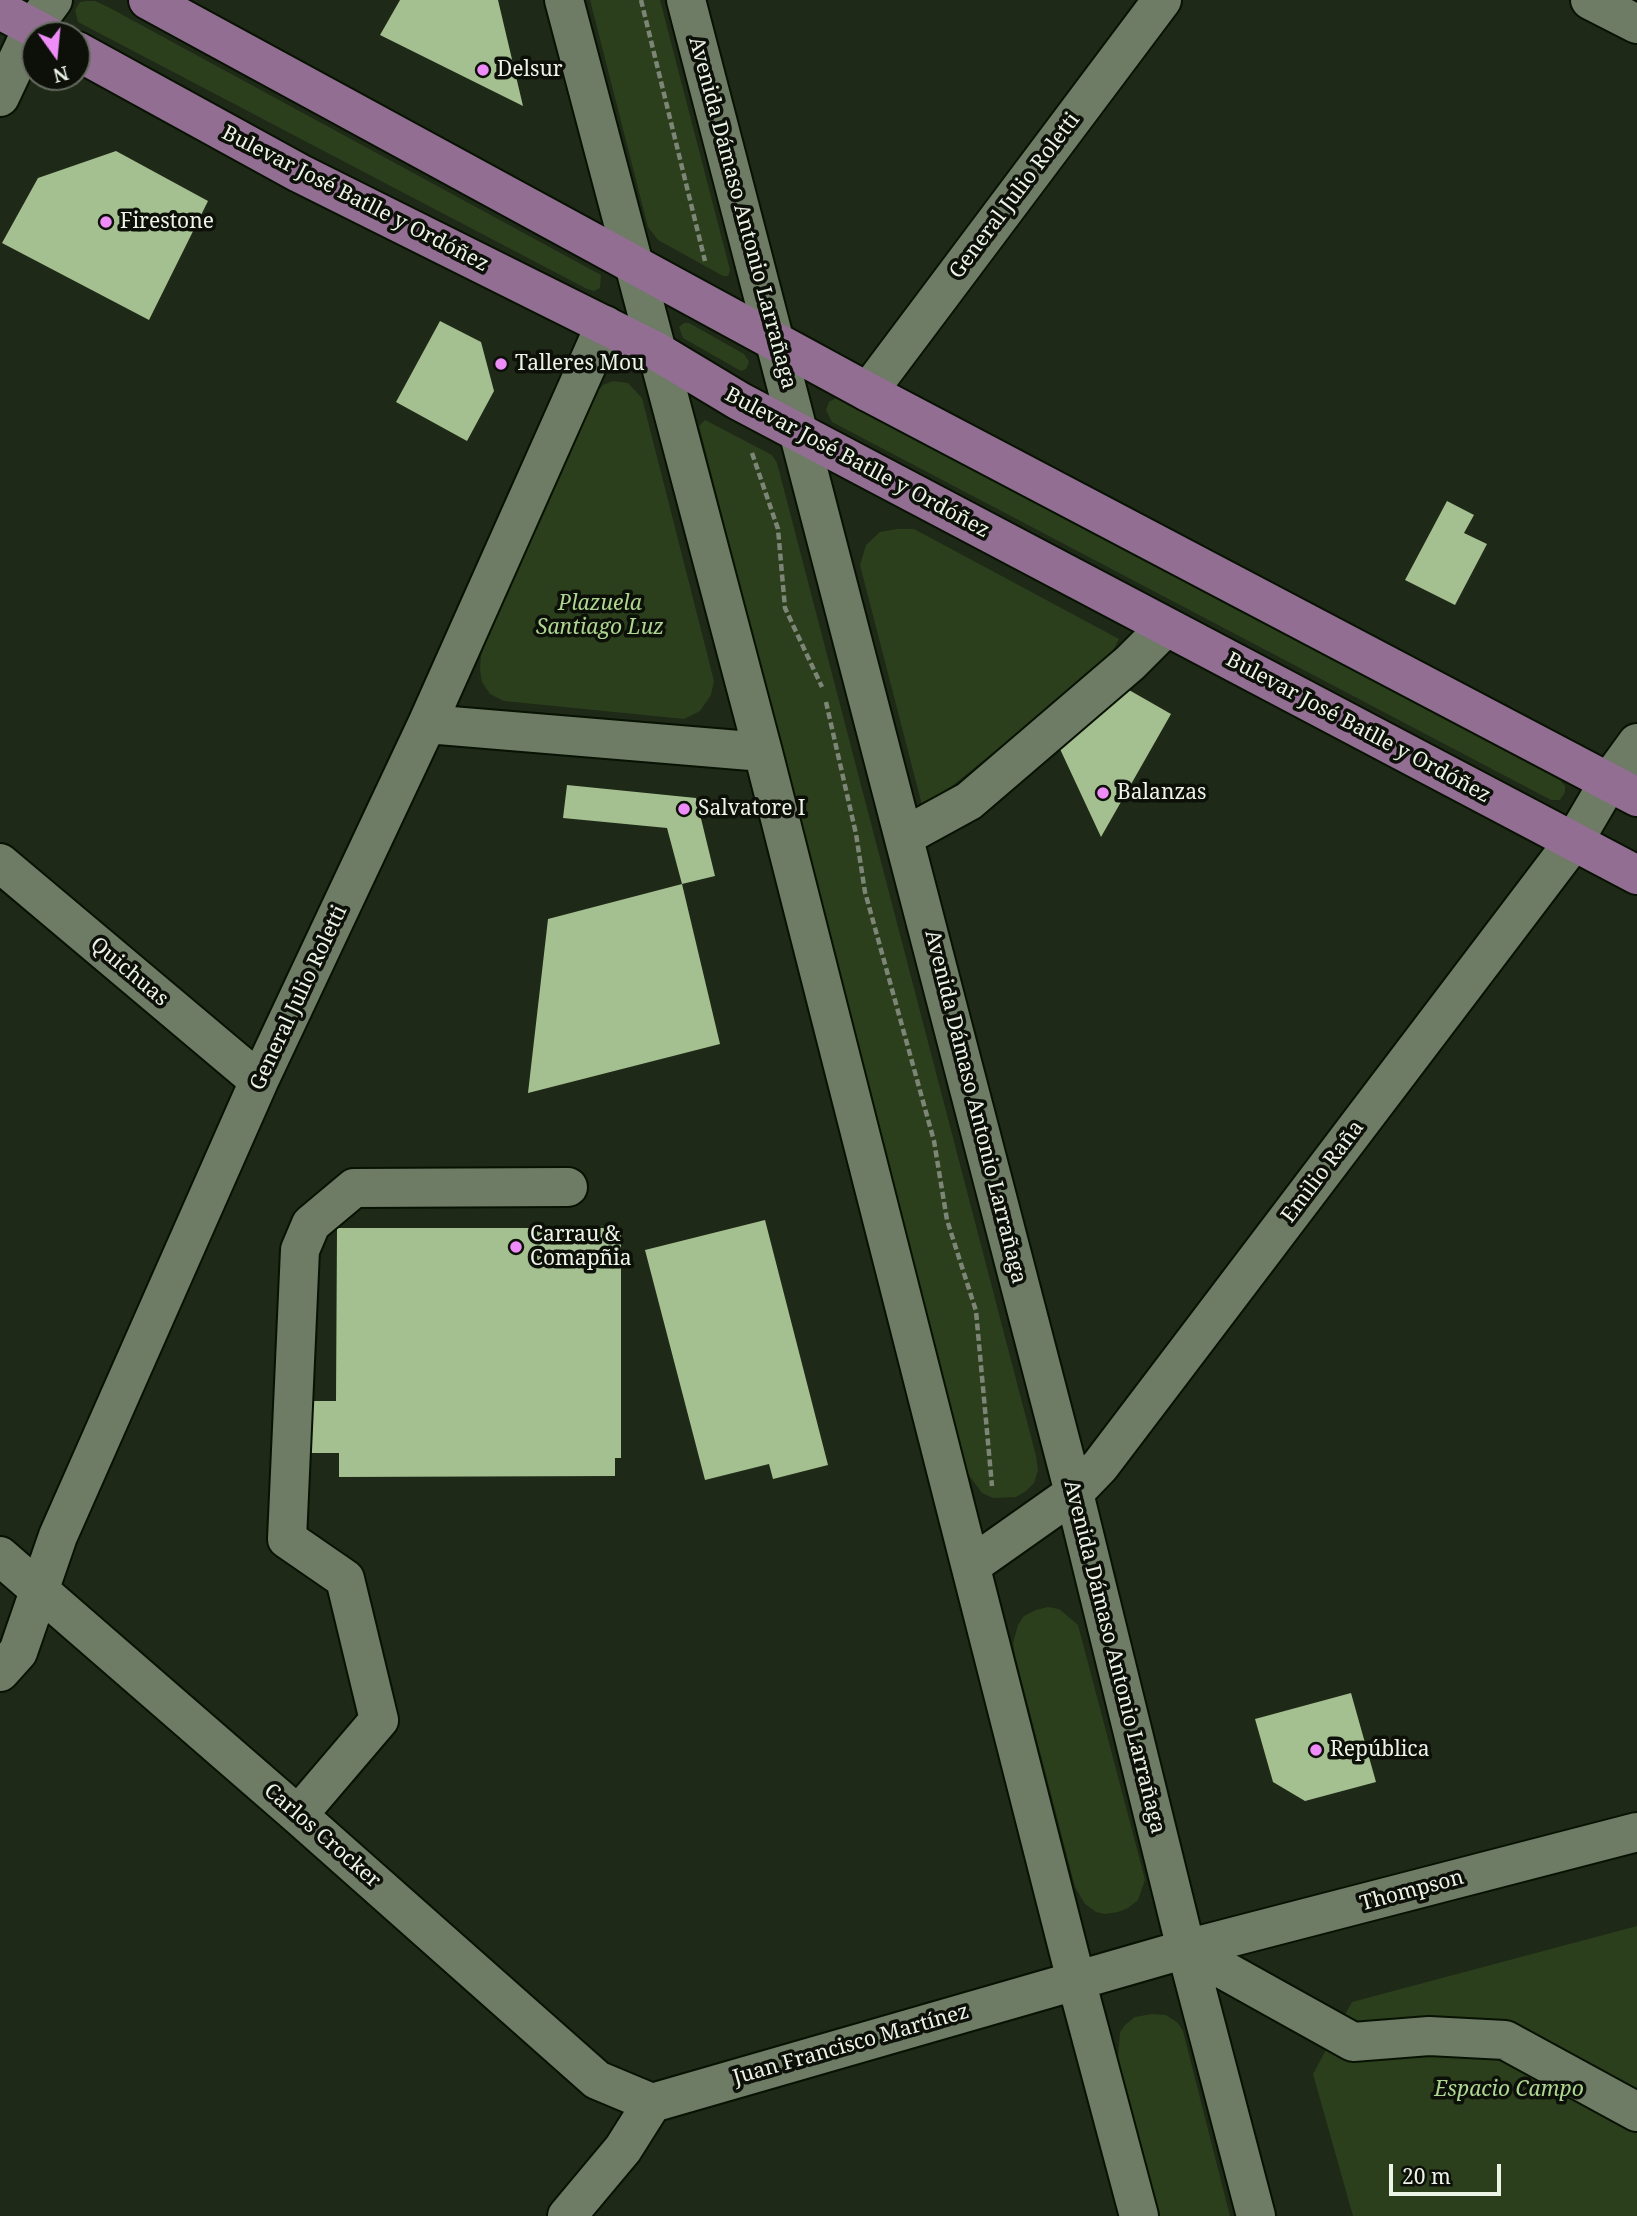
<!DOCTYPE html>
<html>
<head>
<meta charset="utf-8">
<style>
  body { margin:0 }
  #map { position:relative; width:1637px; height:2216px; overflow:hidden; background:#1f2917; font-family:"Noto Serif",serif }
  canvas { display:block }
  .north { position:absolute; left:21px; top:21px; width:70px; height:70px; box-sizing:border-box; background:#0c1008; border:2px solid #666b61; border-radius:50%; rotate:165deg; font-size:19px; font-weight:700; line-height:28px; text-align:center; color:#ecf3e7 }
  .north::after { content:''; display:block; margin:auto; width:24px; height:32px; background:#ee8cf8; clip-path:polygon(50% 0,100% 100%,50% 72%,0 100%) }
  .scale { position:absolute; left:1389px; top:2164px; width:112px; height:32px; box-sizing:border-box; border:4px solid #ecf3e7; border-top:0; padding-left:9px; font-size:21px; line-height:24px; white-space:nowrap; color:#ecf3e7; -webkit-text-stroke:5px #0c1008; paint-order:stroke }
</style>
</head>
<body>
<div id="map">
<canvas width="1637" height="2216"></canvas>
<div class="north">N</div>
<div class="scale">20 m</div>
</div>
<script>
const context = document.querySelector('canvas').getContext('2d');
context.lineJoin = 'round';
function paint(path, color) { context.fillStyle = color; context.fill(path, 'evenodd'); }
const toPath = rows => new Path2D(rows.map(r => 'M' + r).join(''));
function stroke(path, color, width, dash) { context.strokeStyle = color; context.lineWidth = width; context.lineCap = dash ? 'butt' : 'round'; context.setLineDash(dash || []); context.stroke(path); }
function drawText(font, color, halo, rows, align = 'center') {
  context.font = font + ' "Noto Serif",serif'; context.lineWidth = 7; context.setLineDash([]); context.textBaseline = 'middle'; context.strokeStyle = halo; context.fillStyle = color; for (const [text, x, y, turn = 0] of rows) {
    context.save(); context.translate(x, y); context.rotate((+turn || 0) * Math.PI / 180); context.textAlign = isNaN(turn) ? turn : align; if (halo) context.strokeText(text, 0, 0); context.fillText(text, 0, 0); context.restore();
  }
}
const green = toPath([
  [590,0,660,0,730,270,728,276,723,276,658,240,648,227],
  [87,1,95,1,108,7,601,275,600,288,594,291,587,289,78,22,75,10,80,2],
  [684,323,689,323,744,354,749,362,746,369,741,371,683,338,679,327],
  [613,381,628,383,642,398,714,681,711,695,700,711,684,719,504,701,490,694,482,682,480,670,481,655,487,639,598,391,603,385],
  [836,398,1560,780,1565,786,1565,792,1560,800,1551,800,832,422,826,410,829,402],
  [705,420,772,455,777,463,1036,1456,1038,1470,1034,1483,1026,1491,1016,1497,993,1498,982,1493,968,1474,699,426],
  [897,529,914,529,1119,639,1109,658,946,791,922,805,860,565,866,545,880,532],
  [1048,1607,1059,1609,1078,1625,1142,1868,1145,1880,1138,1900,1128,1908,1118,1912,1105,1914,1096,1912,1085,1904,1075,1887,1015,1655,1013,1643,1018,1625,1024,1616,1036,1610],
  [1637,1926,1637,2216,1353,2216,1313,2074,1352,2002],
  [1152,2014,1166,2015,1178,2023,1183,2031,1230,2216,1158,2216,1118,2057,1120,2032,1125,2025,1135,2017]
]);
const building = toPath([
  [400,0,498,0,523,106,380,35],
  [116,151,208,201,149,320,2,243,38,178],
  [440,321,481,342,494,391,467,441,396,402],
  [1447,501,1474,515,1464,533,1487,544,1455,605,1405,580],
  [1129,690,1171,714,1101,837,1060,749],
  [567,785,696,798,715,876,682,884,667,828,563,818],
  [682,884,720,1044,528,1093,548,919],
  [765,1220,828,1465,773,1479,769,1464,705,1480,645,1250],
  [337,1228,621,1228,621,1458,615,1458,615,1476,339,1477,339,1453,309,1453,309,1401,336,1401],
  [1351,1693,1376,1782,1305,1801,1273,1782,1255,1719]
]);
const path = toPath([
  [641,0,705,261],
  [752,453,778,529,785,608,822,687],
  [826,702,856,834,865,892,934,1141,947,1220,976,1311,992,1486]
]);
const minor = toPath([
  [564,0,763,752,1076,1980,1139,2216],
  [686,0,1074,1493,1186,1949,1256,2216],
  [1590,0,1637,24],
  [0,97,33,27,53,0],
  [868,392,1162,0],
  [427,724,763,752],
  [905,836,969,801,1130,663,1166,627],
  [0,863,259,1081],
  [0,1556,298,1815,597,2080,652,2103],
  [972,1565,1074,1493,1100,1466,1574,841,1608,783,1637,743],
  [0,1672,18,1652,58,1536,259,1081,427,724,605,325],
  [298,1815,379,1720,345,1579,287,1539,300,1250,311,1224,354,1188,568,1187],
  [1186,1949,1353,2042,1429,2036,1505,2040,1637,2112],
  [567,2216,623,2149,652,2103,1186,1949,1637,1832]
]);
const major = toPath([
  [148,0,868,392,1637,797],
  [0,10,47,35],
  [77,51,299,173,656,351,739,401,1637,875]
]);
const markers = [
  [483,70,7,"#ee8cf8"],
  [106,222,7,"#ee8cf8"],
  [501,364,7,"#ee8cf8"],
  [1103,793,7,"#ee8cf8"],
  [684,809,7,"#ee8cf8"],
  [516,1247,7,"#ee8cf8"],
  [1316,1750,7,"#ee8cf8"]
];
const poiNames = [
  ["Delsur",497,70],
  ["Firestone",120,222],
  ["Talleres Mou",515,364],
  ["Balanzas",1117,793],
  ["Salvatore I",698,809],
  ["Carrau &",530,1235],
  ["Comapñia",530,1259],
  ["República",1330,1750]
];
const streetNames = [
  ["General Julio Roletti",1015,196,-53],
  ["Bulevar José Batlle y Ordóñez",355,199,27],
  ["Avenida Dámaso Antonio Larrañaga",742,213,75],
  ["Bulevar José Batlle y Ordóñez",857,463,28],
  ["Bulevar José Batlle y Ordóñez",1358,728,28],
  ["Quichuas",129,972,40],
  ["General Julio Roletti",299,998,-65],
  ["Avenida Dámaso Antonio Larrañaga",975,1107,76],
  ["Emilio Raña",1323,1172,-53],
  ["Avenida Dámaso Antonio Larrañaga",1114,1657,76],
  ["Carlos Crocker",322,1836,41],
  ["Thompson",1412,1891,-15],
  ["Juan Francisco Martínez",851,2045,-16]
];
const parkNames = [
  ["Plazuela",600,604],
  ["Santiago Luz",600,628],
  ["Espacio Campo",1509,2090]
];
paint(green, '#2b3f1c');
paint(building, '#a4bf90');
stroke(minor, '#081203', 42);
stroke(major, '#081203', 42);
stroke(path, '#7d8576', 4.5, [7, 3.5]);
stroke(minor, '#6e7b65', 38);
stroke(major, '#926e93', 38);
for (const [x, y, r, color] of markers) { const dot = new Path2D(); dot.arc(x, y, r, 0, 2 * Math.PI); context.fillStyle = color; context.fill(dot); stroke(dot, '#0c1008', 2.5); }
drawText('21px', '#ecf3e7', '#0c1008', poiNames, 'left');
drawText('21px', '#ecf3e7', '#0c1008', streetNames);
drawText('italic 21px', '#aed691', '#0c1008', parkNames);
</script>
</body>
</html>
